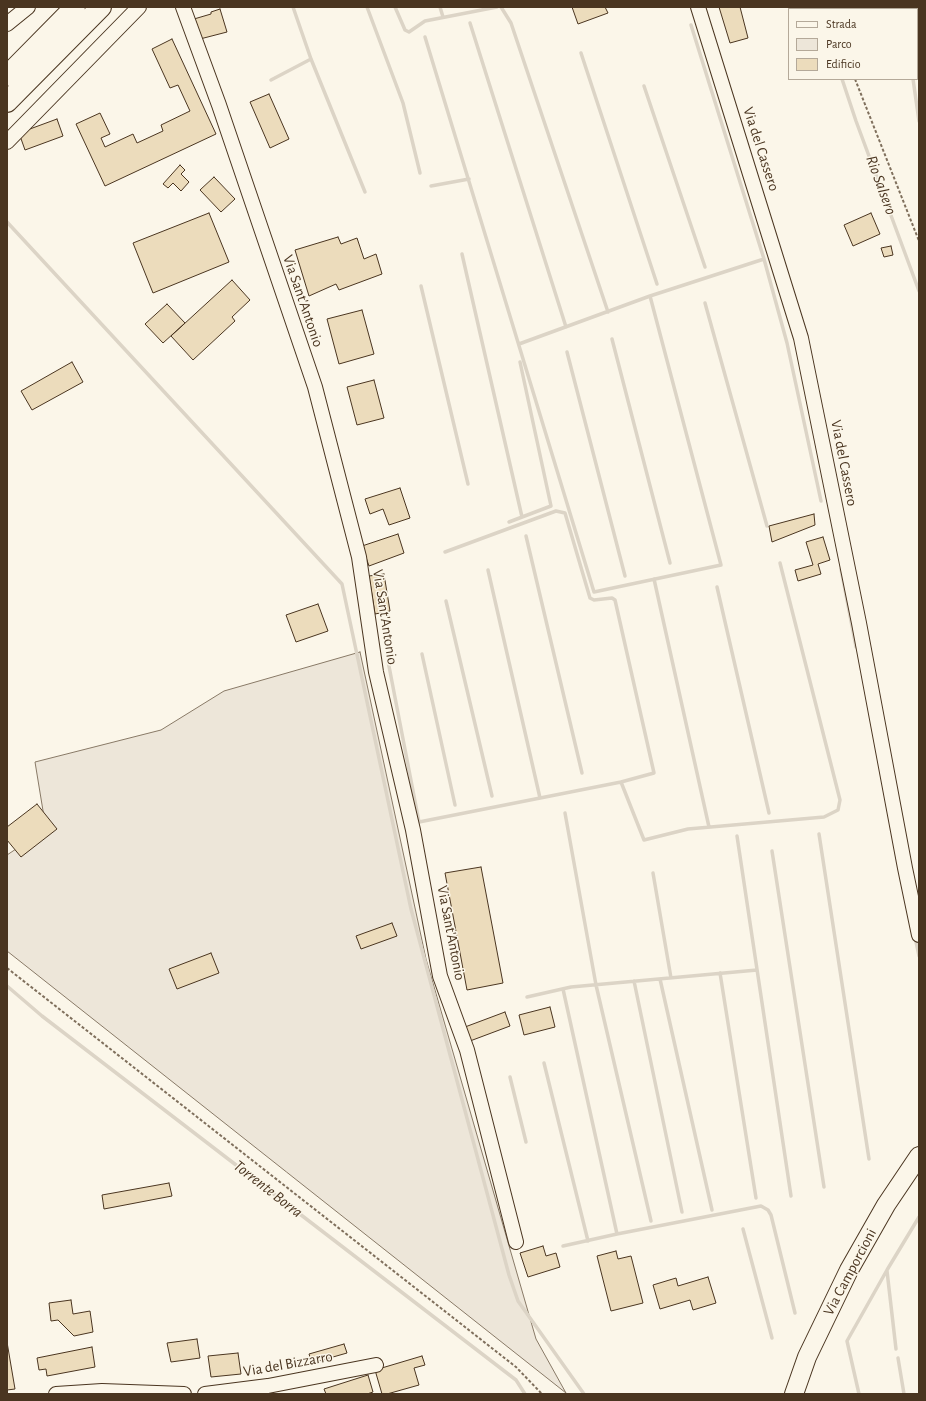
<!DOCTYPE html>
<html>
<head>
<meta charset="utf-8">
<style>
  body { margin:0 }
  #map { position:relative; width:926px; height:1401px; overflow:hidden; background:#fbf6e9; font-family:"Alegreya Sans",sans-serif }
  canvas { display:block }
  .frame { position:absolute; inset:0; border:8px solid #4a3520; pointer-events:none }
  .legend { position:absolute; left:788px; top:8px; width:130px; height:72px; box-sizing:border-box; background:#fbf6e9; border:1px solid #b4a999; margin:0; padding:5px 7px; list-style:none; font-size:12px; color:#4a3520 }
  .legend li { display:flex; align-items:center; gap:8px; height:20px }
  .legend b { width:20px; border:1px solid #b4a999 }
</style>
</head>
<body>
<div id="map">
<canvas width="926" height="1401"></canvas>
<div class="frame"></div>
<ul class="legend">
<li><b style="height:5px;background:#fbf6e9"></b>Strada</li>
<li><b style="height:11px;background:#ede6d9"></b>Parco</li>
<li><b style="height:11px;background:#ecdcbc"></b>Edificio</li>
</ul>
</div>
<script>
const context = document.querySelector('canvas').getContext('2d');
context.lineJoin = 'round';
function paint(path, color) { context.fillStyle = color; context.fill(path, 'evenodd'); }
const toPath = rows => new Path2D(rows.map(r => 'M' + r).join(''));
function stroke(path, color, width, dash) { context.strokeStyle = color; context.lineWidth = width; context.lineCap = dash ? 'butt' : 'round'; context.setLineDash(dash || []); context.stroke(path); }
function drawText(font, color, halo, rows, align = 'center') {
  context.font = font + ' "Alegreya Sans",sans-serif'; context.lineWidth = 3; context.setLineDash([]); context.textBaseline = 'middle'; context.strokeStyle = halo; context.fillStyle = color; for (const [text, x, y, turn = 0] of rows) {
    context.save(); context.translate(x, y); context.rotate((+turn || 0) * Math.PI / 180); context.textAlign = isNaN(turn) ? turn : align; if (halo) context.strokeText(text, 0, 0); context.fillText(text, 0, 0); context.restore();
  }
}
const green = toPath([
  [360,652,426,959,536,1339,566,1393,7,951,7,855,46,829,35,762,161,730,224,691,360,652]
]);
const stream = toPath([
  [293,7,311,59,365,192],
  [367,7,403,103,420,173],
  [395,7,405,30,409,32,425,21,497,7],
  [440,7,443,17],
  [501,7,511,23,608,312],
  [819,7,819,9],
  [904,7,904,9],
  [470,23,566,327],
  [691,25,764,259,787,343,821,501],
  [425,37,594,592,721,565,650,296],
  [581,53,657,284],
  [842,79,856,121,919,291],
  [913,79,919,121],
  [271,80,311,59],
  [644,86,705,267],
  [431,186,469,179],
  [7,222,342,584,411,909,509,1275,518,1301,584,1394],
  [462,254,522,517],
  [421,286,468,484],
  [705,303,767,526],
  [612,339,670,563],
  [519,344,650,296,764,259],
  [567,352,625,576],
  [509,522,551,506,520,362],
  [526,536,582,773],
  [445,552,556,511,565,513,590,598,594,600,612,598,615,600,654,773,621,782],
  [841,569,856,647],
  [488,570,540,798],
  [654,579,709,827],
  [717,587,769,813],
  [446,601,492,796],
  [422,654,455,805],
  [388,661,419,822,621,782,644,840,688,829,824,817,838,810,840,800,780,563],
  [565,813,596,985,651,1221],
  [819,834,869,1159],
  [737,836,791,1196],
  [772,851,824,1187],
  [653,873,671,978],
  [915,937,919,956],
  [720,973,756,1198],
  [660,979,712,1210],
  [634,981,682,1212],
  [7,986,42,1016,516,1380,525,1394],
  [563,989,617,1234],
  [527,997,571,987,757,970],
  [544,1063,588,1241],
  [510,1077,526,1142],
  [743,1229,772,1338],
  [563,1246,617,1234,761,1206,768,1210,771,1215,795,1313],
  [887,1271,896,1349],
  [898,1358,904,1394],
  [859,1394,847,1341,887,1270,919,1217]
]);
const building = toPath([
  [572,7,605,7,608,13,578,24,572,7],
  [719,7,740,7,748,38,730,43,719,7],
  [220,9,227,32,200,39,194,19,211,14,211,12,220,9],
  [172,39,216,134,105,186,76,124,100,113,110,134,101,138,105,147,133,134,137,143,163,131,161,125,190,111,178,85,170,88,152,49,172,39],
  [269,94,289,139,270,148,250,102,269,94],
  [57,119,63,136,25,150,19,133,57,119],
  [180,165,185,170,181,174,189,182,181,191,173,183,168,188,163,184,180,165],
  [214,177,235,199,221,212,200,190,214,177],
  [209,213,229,262,153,293,133,243,209,213],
  [871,213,880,234,853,246,844,225,871,213],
  [338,237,341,244,357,238,364,259,376,254,382,274,339,290,336,284,309,296,295,250,338,237],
  [891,246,893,255,884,257,881,248,891,246],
  [232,280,250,300,232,317,235,321,193,360,171,336,232,280],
  [167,304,185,323,163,343,145,324,167,304],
  [362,310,374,354,339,364,327,319,362,310],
  [72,362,83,382,32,410,21,391,72,362],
  [374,380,384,418,357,425,347,387,374,380],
  [400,488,410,518,389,525,383,509,370,514,365,499,400,488],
  [814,514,815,525,772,542,769,526,814,514],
  [398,534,404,553,369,566,362,546,398,534],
  [823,537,830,560,818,564,821,574,798,581,795,570,813,565,806,542,823,537],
  [384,574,390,611,375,614,369,576,384,574],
  [318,604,328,631,296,642,286,615,318,604],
  [37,804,57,829,21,857,7,840,7,827,37,804],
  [481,867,503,983,467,990,445,873,481,867],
  [392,923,397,936,361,949,356,936,392,923],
  [211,953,219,973,177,989,169,969,211,953],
  [550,1007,555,1027,524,1035,519,1015,550,1007],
  [505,1012,510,1026,470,1041,465,1027,505,1012],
  [169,1183,172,1196,104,1209,102,1195,169,1183],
  [543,1246,546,1256,556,1253,560,1267,528,1277,520,1253,543,1246],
  [616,1251,618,1259,631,1256,643,1303,611,1311,597,1256,616,1251],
  [708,1277,716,1303,693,1310,690,1300,660,1309,653,1285,676,1278,678,1286,708,1277],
  [71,1300,73,1314,90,1311,93,1332,74,1336,58,1320,51,1321,49,1303,71,1300],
  [197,1339,200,1358,171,1362,167,1343,197,1339],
  [7,1342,15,1389,7,1390,7,1342],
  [344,1344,347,1353,312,1363,309,1354,344,1344],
  [92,1347,95,1367,47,1376,46,1369,39,1370,37,1358,92,1347],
  [238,1353,241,1374,211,1377,208,1356,238,1353],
  [422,1356,425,1365,414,1368,419,1385,387,1394,382,1394,375,1370,422,1356],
  [368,1375,373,1392,367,1394,326,1394,324,1389,368,1375]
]);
const path = toPath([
  [828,7,829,9],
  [855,79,919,241],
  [7,968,516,1367,542,1394]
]);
const minor = toPath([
  [183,7,219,105,315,387,359,557,376,672,413,830,440,976,467,1050,516,1242],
  [698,7,801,338,859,623,905,868,919,935],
  [7,24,28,7],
  [7,142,139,7],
  [56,1394,102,1391,184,1394],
  [205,1394,268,1386,376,1365]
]);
const major = toPath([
  [794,1394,807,1357,849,1270,886,1205,919,1156]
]);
const highway = toPath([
  [7,76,75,7],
  [7,102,101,7]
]);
const streetNames = [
  ["Via del Cassero",761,149,72],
  ["Via Sant'Antonio",303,301,71],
  ["Via del Cassero",844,463,79],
  ["Via Sant'Antonio",385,617,81],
  ["Via Sant'Antonio",451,933,79],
  ["Via Camporcioni",850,1272,-62],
  ["Via del Bizzarro",288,1364,-10]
];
const waterNames = [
  ["Rio Salsero",881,185,70],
  ["Torrente Borra",268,1189,38]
];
paint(green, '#ede6d9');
stroke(green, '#887966', 1);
stroke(stream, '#dcd4c6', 3.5);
paint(building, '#ecdcbc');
stroke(building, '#4a3520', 1);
stroke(minor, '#4a3520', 16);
stroke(major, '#4a3520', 20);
stroke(highway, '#4a3520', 22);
stroke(path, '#7f6f5c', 2, [3, 2]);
stroke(minor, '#fbf6e9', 14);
stroke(major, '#fbf6e9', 18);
stroke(highway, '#fbf6e9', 20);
drawText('15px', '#4a3520', '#fbf6e9', streetNames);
drawText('italic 16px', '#4a3520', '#fbf6e9', waterNames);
</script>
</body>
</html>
